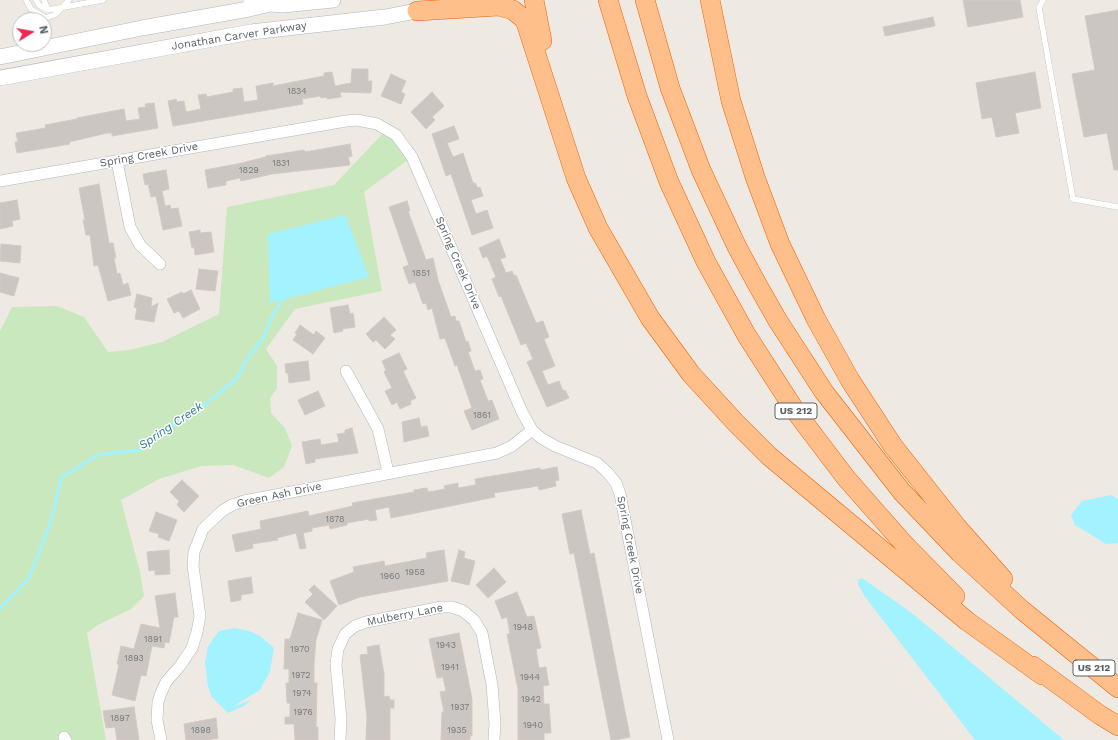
<!DOCTYPE html>
<html>
<head>
<meta charset="utf-8">
<style>
  body { margin:0 }
  #map { position:relative; width:1118px; height:740px; overflow:hidden; background:#efe9e3; font-family:"Work Sans",sans-serif }
  canvas { display:block }
  .north { position:absolute; left:12px; top:12px; width:40px; height:40px; box-sizing:border-box; background:#fff; border:1px solid #bdc0c1; border-radius:50%; rotate:79deg; font-size:11px; font-weight:700; line-height:16px; text-align:center; color:#5b6265 }
  .north::after { content:''; display:block; margin:auto; width:14px; height:18px; background:#f32552; clip-path:polygon(50% 0,100% 100%,50% 72%,0 100%) }
</style>
</head>
<body>
<div id="map">
<canvas width="1118" height="740"></canvas>
<div class="north">N</div>
</div>
<script>
const context = document.querySelector('canvas').getContext('2d');
context.lineJoin = 'round';
function paint(path, color) { context.fillStyle = color; context.fill(path, 'evenodd'); }
const toPath = rows => new Path2D(rows.map(r => 'M' + r).join(''));
function stroke(path, color, width, dash) { context.strokeStyle = color; context.lineWidth = width; context.lineCap = dash ? 'butt' : 'round'; context.setLineDash(dash || []); context.stroke(path); }
function drawText(font, color, halo, rows, align = 'center') {
  context.font = font + ' "Work Sans",sans-serif'; context.lineWidth = 3; context.setLineDash([]); context.textBaseline = 'middle'; context.strokeStyle = halo; context.fillStyle = color; for (const [text, x, y, turn = 0] of rows) {
    context.save(); context.translate(x, y); context.rotate((+turn || 0) * Math.PI / 180); context.textAlign = isNaN(turn) ? turn : align; if (halo) context.strokeText(text, 0, 0); context.fillText(text, 0, 0); context.restore();
  }
}
const green = toPath([
  [387,129,412,157,364,192,382,291,295,309,266,349,277,366,277,389,270,398,271,413,285,428,292,446,284,467,269,478,233,465,201,466,159,479,121,500,140,572,144,596,131,609,98,625,87,633,106,740,0,740,0,331,12,307,57,306,84,317,108,352,129,350,162,342,219,314,227,207,334,185]
]);
const water = toPath([
  [345,215,369,277,270,303,268,234],
  [1111,495,1118,499,1118,543,1106,544,1075,525,1071,515,1082,501],
  [862,578,913,614,1064,740,975,740,866,598,858,585,858,580],
  [235,628,249,631,260,636,274,648,270,671,260,690,232,707,251,700,244,706,228,713,212,697,208,687,205,663,208,647,213,639,219,631]
]);
const stream = toPath([
  [0,609,29,578,50,524,62,477,98,455,139,450,216,396,238,377,245,362,263,338,274,313,286,296]
]);
const building = toPath([
  [963,0,1020,0,1023,17,968,27,963,0],
  [1118,10,1118,170,1114,170,1107,133,1084,137,1072,74,1095,70,1085,16,1118,10],
  [933,17,935,26,885,36,883,27,933,17],
  [352,69,368,69,368,81,372,81,371,93,340,92,341,97,327,99,327,97,321,98,320,96,302,99,303,104,173,126,168,101,176,99,177,102,184,101,186,112,201,109,198,95,206,94,207,97,233,92,233,89,242,88,244,102,258,100,256,86,273,83,273,86,324,76,324,73,332,72,335,86,351,83,352,69],
  [1035,72,1041,108,1015,113,1019,133,996,137,992,117,982,119,976,83,1035,72],
  [391,74,406,81,401,92,405,94,401,104,381,96,391,74],
  [432,92,444,106,432,117,435,120,426,129,411,112,432,92],
  [154,103,158,128,112,136,112,133,107,133,69,142,70,144,17,153,15,142,18,142,16,133,46,128,45,125,77,119,77,118,124,109,126,121,140,119,138,108,146,107,145,104,154,103],
  [454,126,459,139,447,143,453,157,463,153,473,183,475,183,478,188,480,187,483,196,471,200,476,214,487,210,493,228,472,235,451,174,446,176,432,134,454,126],
  [350,144,352,156,348,157,350,165,272,174,241,181,240,178,226,181,226,185,208,188,205,170,237,164,266,157,266,156,304,150,305,152,350,144],
  [166,170,169,189,162,191,165,206,170,205,171,209,178,208,182,226,163,230,156,196,151,197,148,184,145,185,143,174,166,170],
  [99,184,109,243,113,243,116,258,114,258,117,274,120,273,123,285,128,283,131,295,108,301,98,265,94,266,90,235,86,235,83,220,85,220,79,188,99,184],
  [17,200,20,219,12,221,13,226,0,229,0,203,17,200],
  [407,201,410,211,408,211,426,260,433,258,438,280,451,317,455,316,456,321,459,321,466,342,468,341,471,351,468,352,475,371,480,370,483,379,480,380,488,401,492,400,499,419,472,430,464,411,472,408,457,365,455,366,445,338,440,339,432,308,428,310,426,303,423,304,415,282,409,284,403,267,409,265,389,207,407,201],
  [200,230,200,233,211,232,214,252,195,255,194,247,192,248,189,232,200,230],
  [499,239,506,257,500,259,506,273,512,271,514,276,516,275,536,323,543,321,549,337,544,339,555,366,542,371,548,385,559,381,563,391,565,390,569,398,547,407,527,362,533,359,526,343,521,345,501,296,499,297,492,279,496,277,487,256,483,258,479,248,499,239],
  [1,244,21,246,20,263,0,261,1,244],
  [199,269,218,271,215,291,196,289,199,269],
  [0,273,19,278,14,296,0,292,0,273],
  [191,290,200,309,183,318,179,311,174,313,167,299,182,292,183,294,191,290],
  [137,294,152,298,151,307,158,303,154,322,135,319,137,308,134,307,137,294],
  [348,305,350,314,353,313,355,327,342,329,343,331,334,333,330,308,348,305],
  [384,317,396,330,390,335,395,339,385,349,376,340,373,342,366,334,384,317],
  [300,325,314,335,316,331,325,338,313,354,293,340,297,334,295,333,300,325],
  [399,353,407,369,403,371,416,398,410,401,411,404,400,409,397,402,392,405,385,391,392,388,384,372,386,370,382,361,399,353],
  [308,361,310,380,289,383,288,373,286,373,285,364,308,361],
  [318,391,325,406,305,415,298,400,318,391],
  [419,418,421,427,427,426,429,436,404,442,402,422,419,418],
  [352,428,358,453,315,459,315,462,306,464,302,442,320,439,321,445,339,442,337,434,345,433,345,430,352,428],
  [557,467,559,480,555,481,556,486,539,490,538,486,494,493,495,497,391,518,389,507,375,510,377,520,369,521,369,519,347,523,347,525,330,529,329,525,312,528,312,531,303,533,306,548,300,549,296,533,277,538,278,540,252,544,253,548,236,552,232,535,261,529,260,521,308,511,309,516,353,506,352,503,414,492,414,490,427,488,428,492,445,489,444,486,458,483,458,488,476,485,475,479,540,468,541,470,557,467],
  [182,480,199,496,184,512,177,505,179,501,170,492,182,480],
  [581,510,590,554,594,553,630,737,615,740,611,740,574,553,570,554,562,514,581,510],
  [156,512,177,520,169,541,158,537,159,534,149,531,156,512],
  [169,550,170,574,155,575,155,570,149,571,147,552,169,550],
  [444,550,448,581,360,597,339,605,330,581,354,572,353,567,384,561,385,566,427,558,426,553,444,550],
  [459,550,465,552,464,558,475,561,469,585,451,581,459,550],
  [494,568,506,582,488,598,476,585,494,568],
  [251,577,253,593,241,595,241,600,231,602,228,581,251,577],
  [314,585,337,606,324,620,305,602,313,594,309,590,314,585],
  [517,592,527,617,534,616,541,648,536,649,539,668,546,667,547,675,549,685,543,686,544,704,549,704,551,733,544,733,544,740,518,740,518,689,507,634,510,634,507,617,502,619,495,601,517,592],
  [175,593,178,617,174,617,169,643,165,642,164,648,152,646,146,676,141,675,135,701,112,695,119,665,117,664,121,646,134,649,141,624,160,628,155,596,175,593],
  [298,613,322,620,316,640,314,663,314,683,317,683,316,727,318,727,318,740,295,740,294,724,285,724,285,717,290,717,290,703,287,703,286,683,289,683,289,669,284,669,285,639,290,639,298,613],
  [459,633,472,699,472,736,470,736,470,740,441,740,442,712,444,712,440,692,446,691,443,677,437,678,429,639,459,633],
  [379,645,384,674,384,697,389,696,390,700,394,700,394,708,390,708,390,740,366,740,367,717,360,655,368,654,367,647,379,645],
  [134,707,139,740,117,740,115,727,106,728,103,711,134,707],
  [216,718,218,738,207,740,186,740,184,724,216,718]
]);
const service = toPath([
  [26,0,31,9,46,18,56,14,69,0],
  [36,0,39,5,48,10,103,0],
  [44,0,48,10],
  [246,0,256,2],
  [1043,0,1039,8,1073,199,1118,207]
]);
const minor = toPath([
  [117,161,130,227,140,245,160,264],
  [0,181,346,121,357,120,377,124,396,135,412,157,522,412,532,430,541,438,555,446,597,463,607,472,616,483,620,494,668,740],
  [346,371,378,429,388,472],
  [64,737,66,740],
  [161,740,157,720,158,702,161,693,166,682,180,666,192,648,197,632,200,616,193,566,194,552,203,529,222,511,232,505,244,501,497,453,512,446,532,430],
  [340,740,341,719,336,664,338,649,345,634,355,626,366,622,442,607,452,607,463,611,474,620,482,633,492,685,495,723,494,740]
]);
const secondary = toPath([
  [0,57,142,28,249,9,270,4,283,5,333,0],
  [0,78,251,32,385,17,427,9]
]);
const motorway = toPath([
  [534,0,542,41],
  [608,0,637,96,669,182,706,262,747,336,796,412,846,478,905,545,955,596],
  [645,0,670,88,701,170,737,247,757,284,778,321,824,392,902,492,960,553,1022,610,1118,688],
  [710,0,731,101,755,177,780,244,816,319,850,380,893,446,957,527,1003,579],
  [417,11,499,6,513,10,525,20,576,178,598,228,650,318,691,374,735,422,769,456,967,621,1042,675],
  [1033,666,1100,715,1118,726]
]);
const numberNames = [
  ["1834",297,91],
  ["1831",281,163],
  ["1829",249,170],
  ["1851",421,273],
  ["1861",482,415],
  ["1878",335,519],
  ["1958",415,572],
  ["1960",390,576],
  ["1948",523,627],
  ["1891",153,639],
  ["1943",446,645],
  ["1970",300,649],
  ["1893",134,658],
  ["1941",450,667],
  ["1972",301,675],
  ["1944",530,677],
  ["1974",302,693],
  ["1942",531,699],
  ["1937",460,707],
  ["1976",303,712],
  ["1897",120,718],
  ["1940",533,725],
  ["1898",201,730],
  ["1935",457,730]
];
const shields = [
  [796,411,42],
  [1094,668,42]
];
const shieldNames = [
  ["US 212",796,411],
  ["US 212",1094,668]
];
const streetNames = [
  ["Jonathan Carver Parkway",239,36,-9],
  ["Spring Creek Drive",149,155,-10],
  ["Spring Creek Drive",458,263,67],
  ["Green Ash Drive",279,495,-12],
  ["Spring Creek Drive",630,545,79],
  ["Mulberry Lane",405,615,-11]
];
const waterNames = [
  ["Spring Creek",171,426,-34]
];
paint(green, '#cae8be');
paint(water, '#a3f2ff');
stroke(stream, '#a3f2ff', 3);
paint(building, '#ccc6c2');
stroke(building, '#d4c9c1', 1);
stroke(service, '#b1b6b9', 6);
stroke(minor, '#b1b6b9', 12);
stroke(secondary, '#b0b6b9', 16);
stroke(motorway, '#f25f00', 20);
stroke(service, '#fff', 5.5);
stroke(minor, '#fff', 11);
stroke(secondary, '#fff', 15);
stroke(motorway, '#ffbf8a', 19);
drawText('9px', '#777b7c', null, numberNames);
for (const [x, y, w] of shields) { const box = new Path2D(); box.roundRect(x - w / 2, y - 8, w, 16, 3); context.fillStyle = '#fff'; context.fill(box); stroke(box, '#5b6265', 1); }
drawText('bold 10px', '#5b6265', null, shieldNames);
drawText('11px', '#5b6265', '#fff', streetNames);
drawText('italic 12px', '#307e92', '#fff', waterNames);
</script>
</body>
</html>
